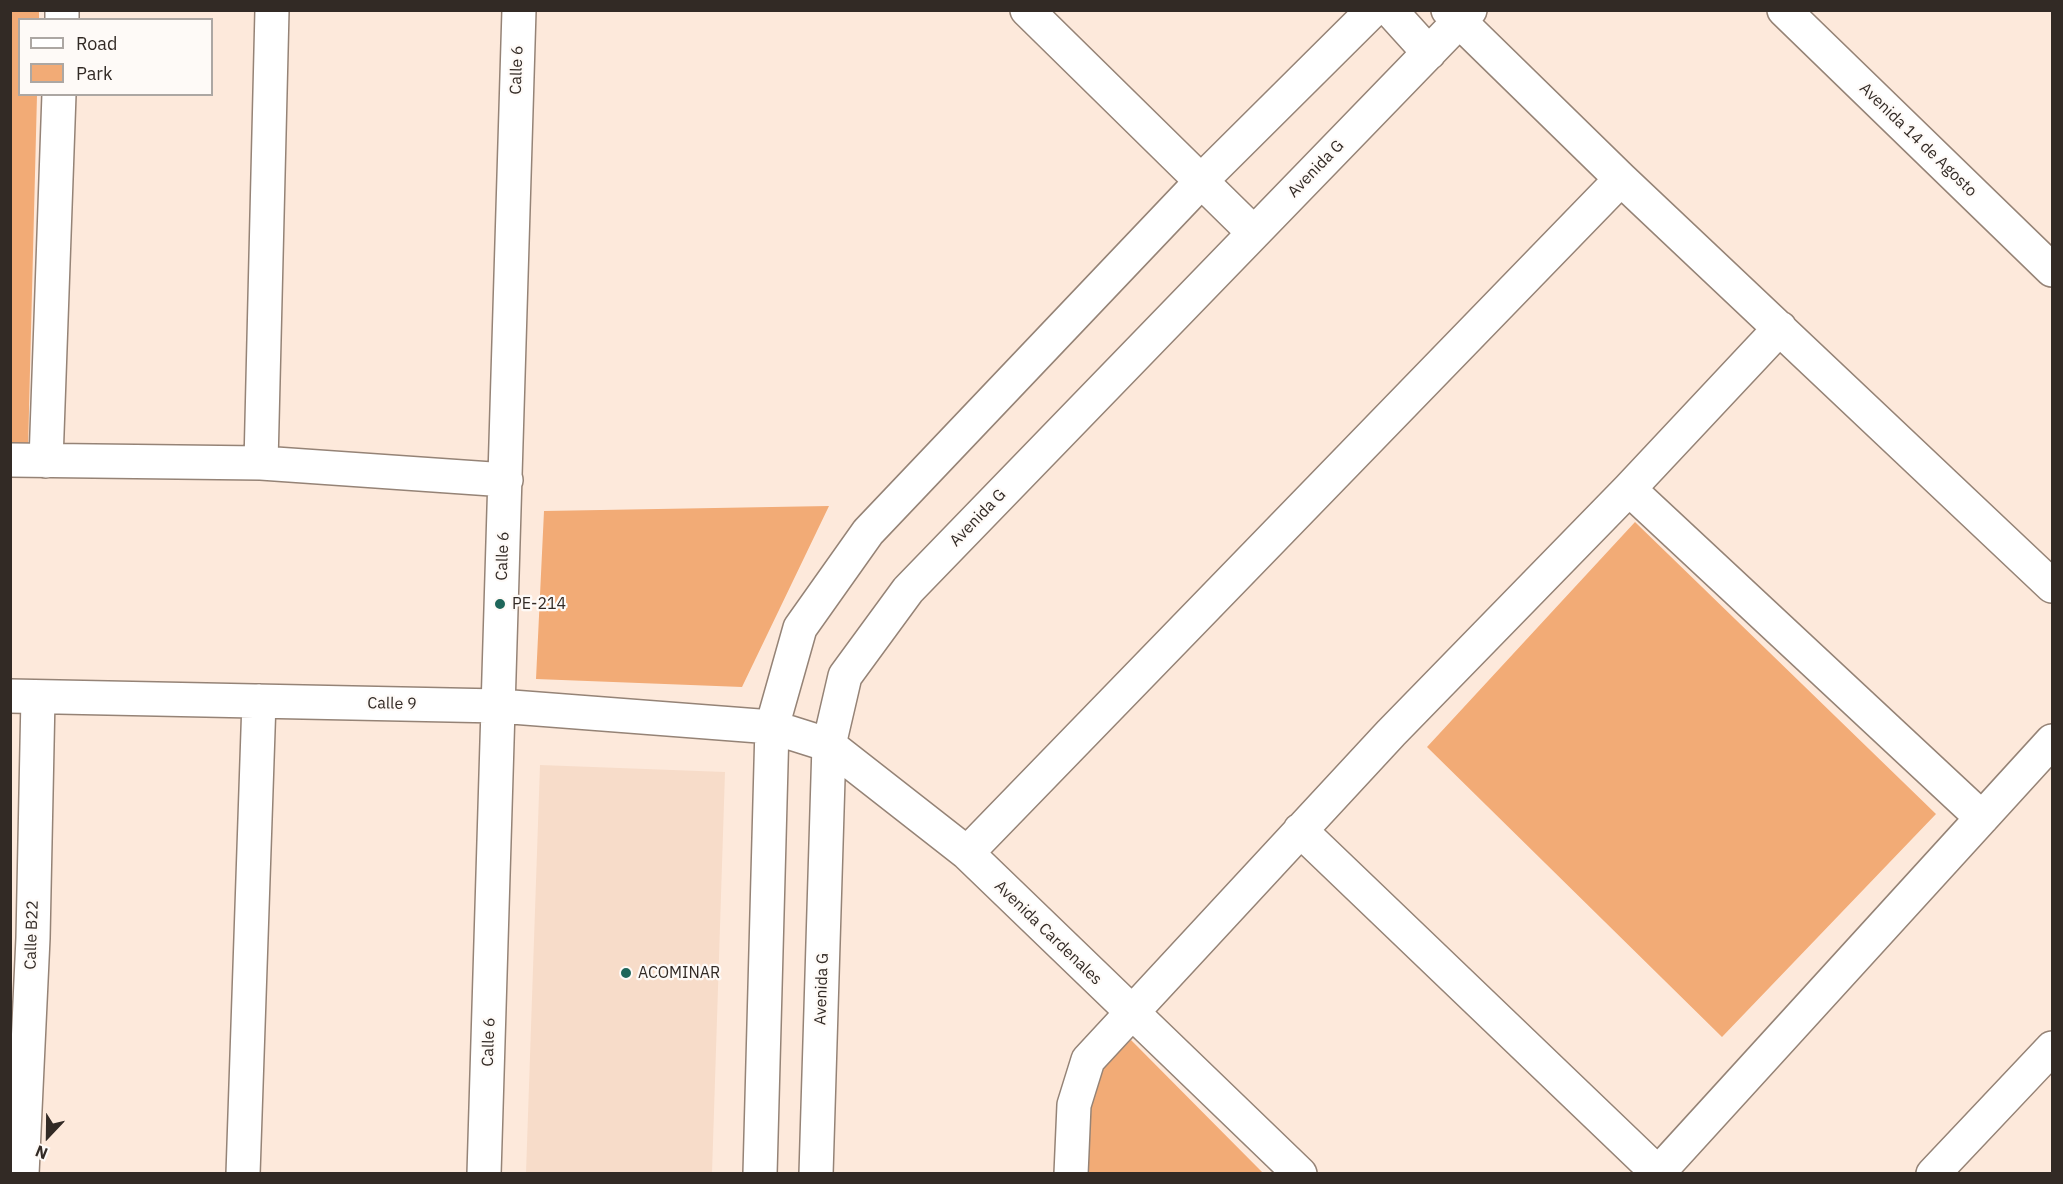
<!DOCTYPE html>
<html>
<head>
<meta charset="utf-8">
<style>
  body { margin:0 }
  #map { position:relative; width:2063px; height:1184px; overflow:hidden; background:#fde9db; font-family:"IBM Plex Sans",sans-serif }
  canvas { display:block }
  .frame { position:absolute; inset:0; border:12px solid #322a25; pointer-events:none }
  .legend { position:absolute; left:18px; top:18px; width:195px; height:78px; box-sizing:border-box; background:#fefaf7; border:2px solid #aca7a3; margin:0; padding:8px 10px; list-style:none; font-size:18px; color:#322a25 }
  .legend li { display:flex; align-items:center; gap:12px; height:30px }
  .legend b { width:30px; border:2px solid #aca7a3 }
  .north { position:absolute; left:18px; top:1106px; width:60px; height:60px; -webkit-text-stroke:4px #fefaf7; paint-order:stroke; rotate:202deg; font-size:16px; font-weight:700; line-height:24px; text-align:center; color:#322a25 }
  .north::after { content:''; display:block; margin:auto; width:21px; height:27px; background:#322a25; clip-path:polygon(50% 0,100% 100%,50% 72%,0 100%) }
</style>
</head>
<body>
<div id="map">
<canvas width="2063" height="1184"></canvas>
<div class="frame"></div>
<ul class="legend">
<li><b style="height:8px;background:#fff"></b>Road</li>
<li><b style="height:16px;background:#f2ab76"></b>Park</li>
</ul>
<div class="north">N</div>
</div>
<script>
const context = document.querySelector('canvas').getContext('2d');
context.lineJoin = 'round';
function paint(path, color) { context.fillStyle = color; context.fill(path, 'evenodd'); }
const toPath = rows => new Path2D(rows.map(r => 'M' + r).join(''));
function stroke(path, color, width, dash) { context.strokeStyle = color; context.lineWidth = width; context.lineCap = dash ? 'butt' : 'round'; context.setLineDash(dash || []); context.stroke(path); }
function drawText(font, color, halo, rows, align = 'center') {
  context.font = font + ' "IBM Plex Sans",sans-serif'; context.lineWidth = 4.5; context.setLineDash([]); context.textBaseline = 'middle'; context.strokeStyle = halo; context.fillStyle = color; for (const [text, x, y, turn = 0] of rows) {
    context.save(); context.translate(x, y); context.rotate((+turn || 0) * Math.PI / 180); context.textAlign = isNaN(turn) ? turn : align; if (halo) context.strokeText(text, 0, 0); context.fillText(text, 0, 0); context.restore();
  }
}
const built = toPath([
  [540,765,725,772,712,1173,526,1173]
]);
const green = toPath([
  [11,11,39,11,39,19,20,20,20,94,37,95,28,449,11,449],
  [829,506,742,687,536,679,544,511],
  [1635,522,1936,814,1722,1037,1427,747],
  [1131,1040,1263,1173,1084,1174,1087,1083]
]);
const minor = toPath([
  [1027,10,1254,233],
  [1390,10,1429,53],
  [1448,10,1621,179,2052,586],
  [1784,10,2052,270],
  [62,20,62,10],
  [10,460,261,463,506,480],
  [46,461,59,94],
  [261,463,272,10],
  [1629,489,1982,818],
  [10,696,499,706,772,727,829,745,967,853,1300,1174],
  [1300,830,1659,1174],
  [967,853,1621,179],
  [1658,1173,2052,741],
  [22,1174,33,938,38,697],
  [243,1174,259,701],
  [484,1174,519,10],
  [760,1174,772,727,800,628,868,532,1213,169,1373,10],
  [816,1174,829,745,845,676,908,590,1470,10],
  [1071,1174,1074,1105,1088,1060,1391,733,1629,489,1780,328],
  [1933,1174,2052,1048]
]);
const markers = [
  [500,604,6,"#1e665a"],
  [626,973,6,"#1e665a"]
];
const streetNames = [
  ["Calle 6",517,70,-88],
  ["Avenida 14 de Agosto",1918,140,44],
  ["Avenida G",1316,169,-46],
  ["Avenida G",978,518,-46],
  ["Calle 6",503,556,-88],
  ["Calle 9",392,704,1],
  ["Avenida Cardenales",1048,933,44],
  ["Calle B22",32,935,-88],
  ["Avenida G",822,989,-88],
  ["Calle 6",489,1042,-88]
];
const poiNames = [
  ["PE-214",512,604],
  ["ACOMINAR",638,973]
];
paint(built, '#f7dcc9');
paint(green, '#f2ab76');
stroke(minor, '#958376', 36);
stroke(minor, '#fff', 33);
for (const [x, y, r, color] of markers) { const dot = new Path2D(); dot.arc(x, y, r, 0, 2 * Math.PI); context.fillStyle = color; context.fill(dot); stroke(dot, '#fefaf7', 2); }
drawText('16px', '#322a25', '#fefaf7', streetNames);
drawText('16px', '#322a25', '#fefaf7', poiNames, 'left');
</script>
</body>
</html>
